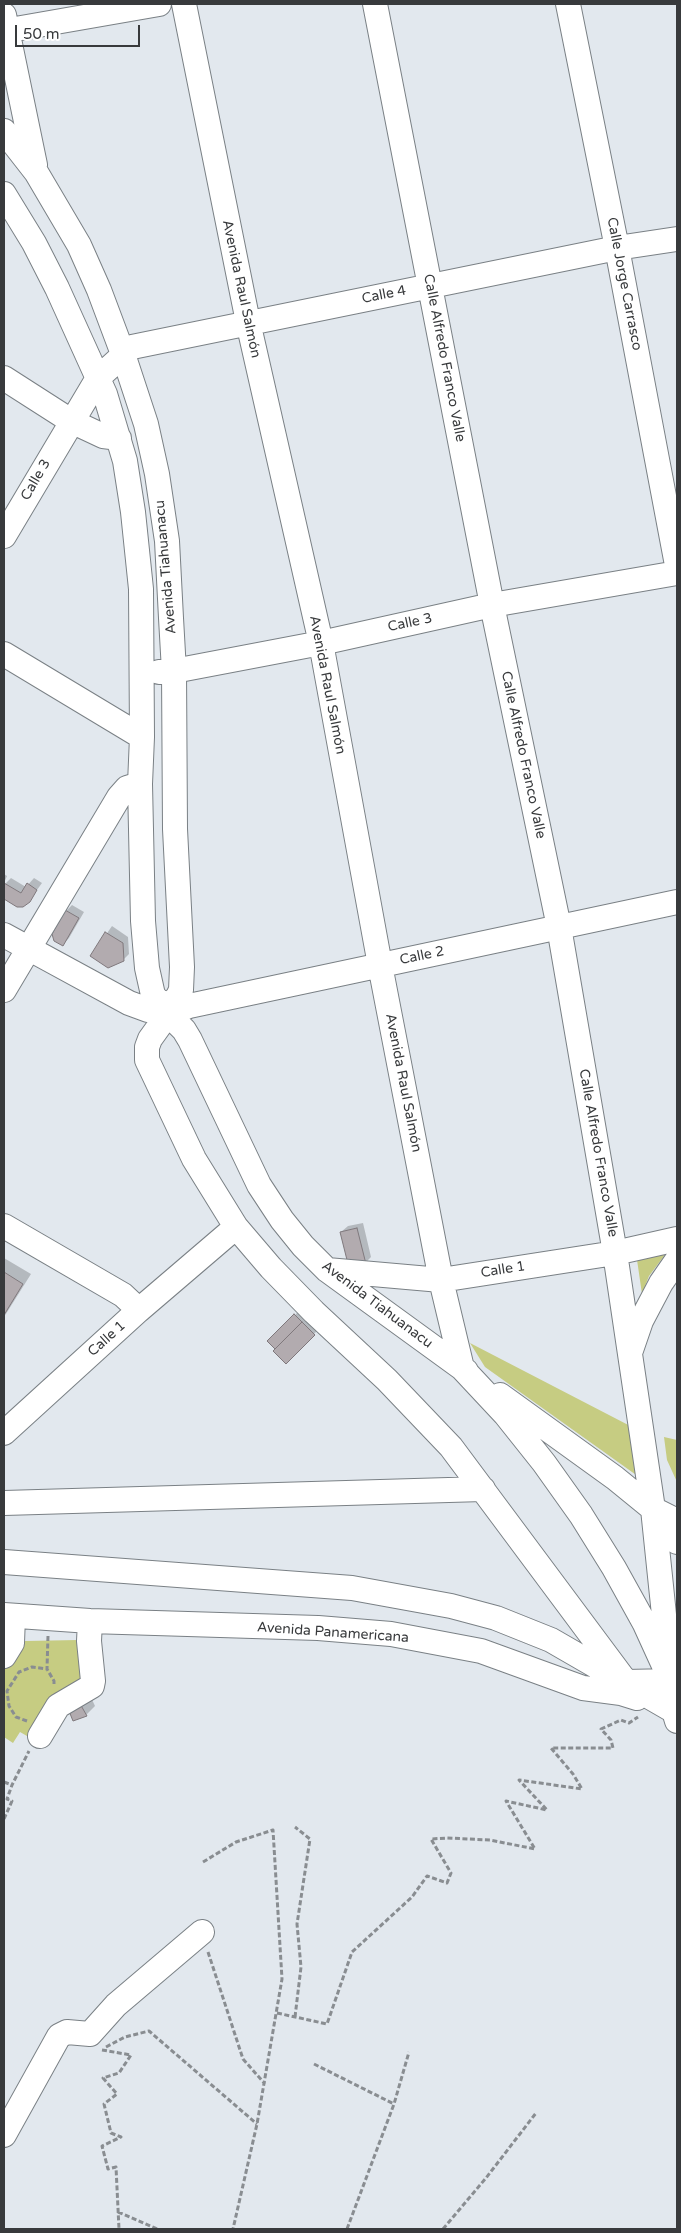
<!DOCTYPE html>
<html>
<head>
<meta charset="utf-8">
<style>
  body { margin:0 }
  #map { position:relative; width:681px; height:2233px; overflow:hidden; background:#e2e8ee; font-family:"Varela Round",sans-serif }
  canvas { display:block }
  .frame { position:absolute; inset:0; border:5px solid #383a3c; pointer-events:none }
  .scale { position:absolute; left:15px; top:25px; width:125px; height:22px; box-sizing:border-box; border:2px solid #383a3c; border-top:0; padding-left:6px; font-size:15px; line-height:18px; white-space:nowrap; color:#383a3c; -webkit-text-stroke:4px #fff; paint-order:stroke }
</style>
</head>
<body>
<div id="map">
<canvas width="681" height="2233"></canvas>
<div class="frame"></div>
<div class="scale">50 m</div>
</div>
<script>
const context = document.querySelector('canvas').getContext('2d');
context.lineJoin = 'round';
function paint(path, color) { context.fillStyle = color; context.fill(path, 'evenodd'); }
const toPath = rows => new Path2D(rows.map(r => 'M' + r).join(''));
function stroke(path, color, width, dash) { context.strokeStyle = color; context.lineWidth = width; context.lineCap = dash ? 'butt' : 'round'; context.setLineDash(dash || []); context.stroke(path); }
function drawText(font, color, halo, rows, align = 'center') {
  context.font = font + ' "Varela Round",sans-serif'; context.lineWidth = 4.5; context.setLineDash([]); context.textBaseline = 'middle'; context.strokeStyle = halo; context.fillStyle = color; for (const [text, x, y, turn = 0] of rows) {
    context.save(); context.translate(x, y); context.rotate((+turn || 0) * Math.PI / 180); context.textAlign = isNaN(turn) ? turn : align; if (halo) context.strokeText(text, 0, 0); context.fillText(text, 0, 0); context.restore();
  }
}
const green = toPath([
  [673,1244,649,1276,642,1294,636,1253],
  [470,1343,636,1429,639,1477,485,1367],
  [664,1437,677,1440,677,1482,667,1460],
  [78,1640,87,1680,34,1740,20,1732,13,1743,4,1737,4,1668,19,1644,25,1641]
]);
const shadow = toPath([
  [4,874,7,876,4,883],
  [11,878,26,887,34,878,42,883,29,901,18,906,4,898,4,885],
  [72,905,84,912,69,938,63,944,66,911],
  [112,926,128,937,129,954,123,960,92,955],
  [363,1223,371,1257,365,1263,341,1232,348,1226],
  [4,1258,31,1274,4,1317],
  [301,1309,320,1328,286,1362,269,1341],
  [89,1693,95,1706,86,1715,73,1720]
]);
const building = toPath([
  [4,883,21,893,27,883,37,890,30,902,23,907,17,907,4,899,4,883],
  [65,910,79,918,63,946,54,941,52,934,65,910],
  [105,932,123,943,124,961,108,968,90,956,105,932],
  [357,1228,366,1264,349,1268,340,1232,357,1228],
  [4,1272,23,1284,4,1315,4,1272],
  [294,1314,302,1322,275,1349,267,1341,294,1314],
  [302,1322,315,1335,286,1364,273,1351,302,1322],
  [79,1702,87,1716,73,1721,67,1706,79,1702]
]);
const path = toPath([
  [48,1636,47,1669,54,1681,54,1685],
  [27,1721,16,1717,9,1706,7,1691,19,1672,32,1667,47,1669],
  [4,1782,12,1785],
  [4,1819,12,1801,7,1799,12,1785,29,1751],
  [203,1862,236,1842,273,1830,282,1979,257,2124,233,2229],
  [208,1952,243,2059,265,2084],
  [277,2013,327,2024,352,1952,412,1897,427,1876,447,1883,451,1873,431,1839,447,1838,490,1840,535,1849,506,1801,547,1810,519,1780,582,1789,573,1774,551,1748,613,1748,611,1740,601,1729,621,1720,629,1723,638,1717],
  [295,2017,301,1967,297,1924,310,1839,295,1827],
  [106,2047,125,2037,149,2031,257,2124],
  [102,2050,131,2055,119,2073,103,2078,117,2094,104,2104,111,2133,121,2137,102,2146,108,2169,116,2167,119,2229],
  [314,2064,394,2104],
  [118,2212,157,2229],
  [347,2229,394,2104,409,2052],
  [443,2229,486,2178,536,2113]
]);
const minor = toPath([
  [184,4,248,322,321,643,380,965,441,1280,462,1368,505,1414,544,1463,581,1515,614,1568,645,1624,671,1681],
  [375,4,492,605,559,927,615,1253,653,1509,674,1711,677,1721],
  [568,4,617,248,677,565],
  [4,15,35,165],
  [4,31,159,4],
  [4,131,36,172,79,245,99,290,123,354,146,424,157,474,167,541,171,618,174,671,175,829,182,967,181,990,177,998,168,1005],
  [4,194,34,243,57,288,105,394,125,461,133,512,141,589,142,737,140,784,143,921,147,968,153,995,158,1001,168,1005],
  [4,378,71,421,103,436,119,438],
  [4,536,98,378,132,347,617,248,677,239],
  [4,654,142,737],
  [159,672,174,671,321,643,492,605,677,573],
  [4,935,129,1003,148,1010,168,1014],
  [4,990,119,797,127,788,140,784],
  [168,1005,168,1014,184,1030,190,1040,259,1185,282,1220,303,1246,327,1270,466,1371],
  [168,1014,150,1039,147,1047,147,1060,194,1159,236,1227,271,1268,314,1312,387,1380,451,1447,626,1682,671,1681],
  [168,1014,189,1006,677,902],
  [4,1226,123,1295,139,1310],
  [327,1270,441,1280,615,1253,677,1239],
  [631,1350,641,1321,661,1283,677,1260],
  [500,1395,615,1478,653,1509,677,1521],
  [4,1433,139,1310,236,1227],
  [4,1503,483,1489],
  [654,1510,677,1542],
  [4,1562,352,1588,451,1606,496,1618,551,1640,674,1711],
  [4,1615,90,1621,318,1628,391,1634,481,1651,583,1688,621,1693,637,1698],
  [4,1656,12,1643,13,1616],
  [40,1736,58,1706,92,1686,93,1681,89,1641,90,1621],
  [4,2135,59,2036,67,2032,90,2034,116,2005,202,1932]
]);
const streetNames = [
  ["Calle Jorge Carrasco",624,284,79],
  ["Avenida Raul Salmón",241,289,78],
  ["Calle 4",384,295,-11],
  ["Calle Alfredo Franco Valle",444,358,79],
  ["Calle 3",36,480,-60],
  ["Avenida Tiahuanacu",166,567,-95],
  ["Calle 3",410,623,-12],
  ["Avenida Raul Salmón",327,685,79],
  ["Calle Alfredo Franco Valle",523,755,78],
  ["Calle 2",422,956,-12],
  ["Avenida Raul Salmón",403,1083,79],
  ["Calle Alfredo Franco Valle",598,1153,80],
  ["Calle 1",503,1270,-9],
  ["Avenida Tiahuanacu",377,1305,37],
  ["Calle 1",107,1339,-42],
  ["Avenida Panamericana",333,1633,4]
];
paint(green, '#c6cc82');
paint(shadow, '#0003');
paint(building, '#b2abaf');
stroke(building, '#7f787c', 1);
stroke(minor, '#7a8085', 26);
stroke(path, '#898d91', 3, [5, 2.5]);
stroke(minor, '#fff', 24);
drawText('14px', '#383a3c', '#fff', streetNames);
</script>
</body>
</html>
